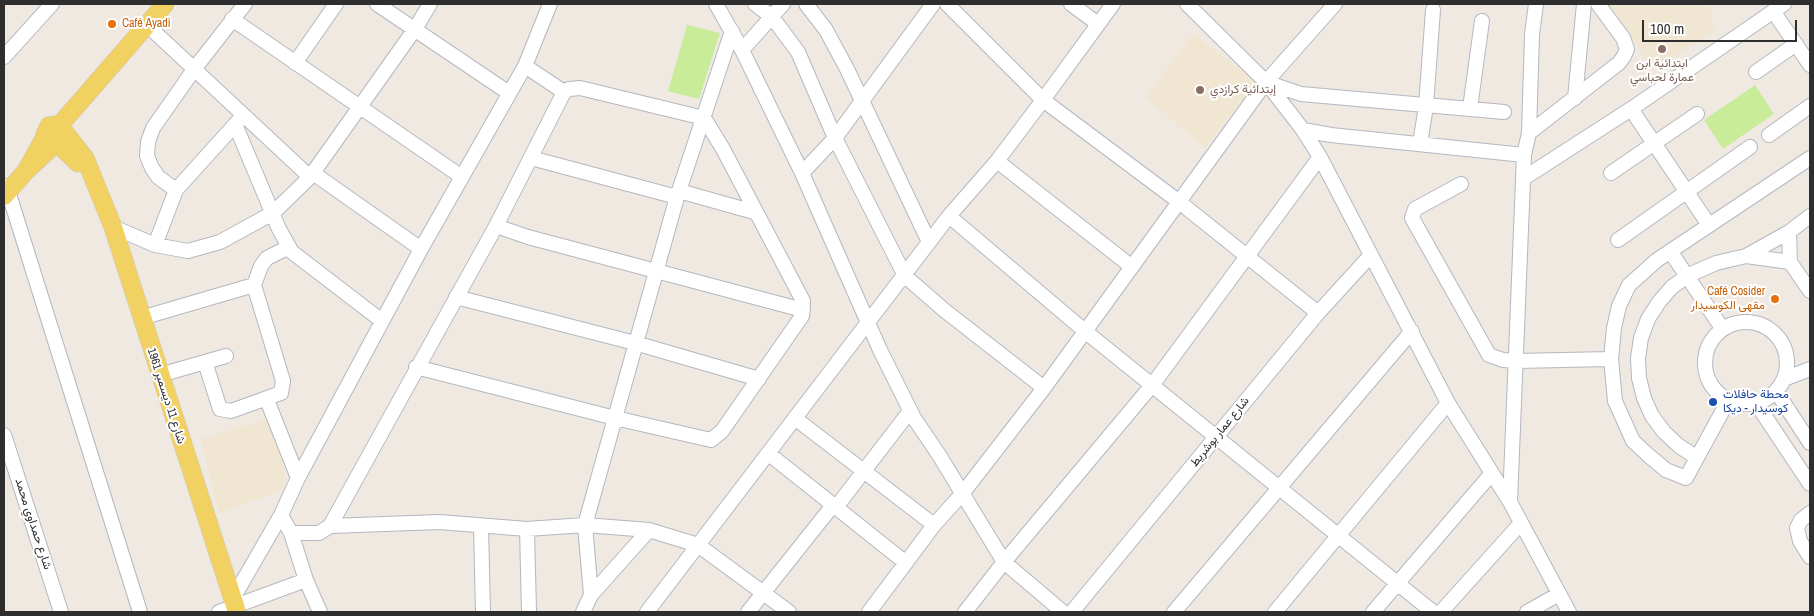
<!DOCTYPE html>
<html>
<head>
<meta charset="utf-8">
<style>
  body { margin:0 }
  #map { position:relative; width:1814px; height:616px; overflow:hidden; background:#efe9e1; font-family:"Archivo Narrow",sans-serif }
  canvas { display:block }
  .frame { position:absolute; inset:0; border:5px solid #2e2e2e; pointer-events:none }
  .scale { position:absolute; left:1642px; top:20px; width:155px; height:22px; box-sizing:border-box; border:2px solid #2e2e2e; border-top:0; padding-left:6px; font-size:15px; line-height:18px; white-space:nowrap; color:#2e2e2e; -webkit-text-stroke:4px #fff; paint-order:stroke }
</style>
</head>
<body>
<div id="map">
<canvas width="1814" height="616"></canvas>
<div class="frame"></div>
<div class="scale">100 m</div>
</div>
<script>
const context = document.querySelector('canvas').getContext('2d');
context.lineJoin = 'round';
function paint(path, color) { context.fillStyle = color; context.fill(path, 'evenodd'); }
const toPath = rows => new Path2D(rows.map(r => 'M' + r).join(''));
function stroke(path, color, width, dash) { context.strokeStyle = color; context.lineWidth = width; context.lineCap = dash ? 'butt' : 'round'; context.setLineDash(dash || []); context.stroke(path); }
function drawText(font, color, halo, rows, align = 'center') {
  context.font = font + ' "Archivo Narrow",Vazirmatn,sans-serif'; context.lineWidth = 4; context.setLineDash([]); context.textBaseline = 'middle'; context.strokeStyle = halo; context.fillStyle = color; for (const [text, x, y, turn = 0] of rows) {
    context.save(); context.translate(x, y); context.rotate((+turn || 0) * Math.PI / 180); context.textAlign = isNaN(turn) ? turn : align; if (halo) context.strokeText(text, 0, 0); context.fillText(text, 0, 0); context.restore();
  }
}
const education = toPath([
  [1609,4,1708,4,1714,14,1710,17,1717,28,1653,70],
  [1193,34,1256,82,1205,148,1146,97],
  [268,419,285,469,283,490,219,513,201,439]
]);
const pitch = toPath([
  [687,25,720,33,699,99,668,91],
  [1755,85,1774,114,1723,149,1704,120]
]);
const minor = toPath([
  [377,4,509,93],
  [716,4,742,50,802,173,880,350,914,418,939,455,1004,562,1063,612],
  [755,4,772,17,798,52,835,138,905,276,944,310,1044,388],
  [806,4,826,30,847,69,929,242],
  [947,4,1043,100,1178,201,1318,313],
  [1071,4,1098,24],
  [1187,4,1266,82,1301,94,1504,112],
  [1335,4,1266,82,1303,130,1320,157,1448,403,1510,502,1569,612],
  [1773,11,1810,65],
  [232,19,462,177],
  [147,25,310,177],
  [742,50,783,4],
  [4,57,52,4],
  [295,63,336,4],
  [1756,72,1796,44],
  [1575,98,1584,4],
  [1470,108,1482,21],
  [1631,109,1709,225],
  [235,124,279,229,292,252,382,321],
  [1303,130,1331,135,1524,155],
  [1529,133,1619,63,1624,56,1627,49,1623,38,1598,4],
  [1769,135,1810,106],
  [1420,144,1426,106,1433,10],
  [531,158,677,197],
  [997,161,1132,267],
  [313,173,421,249],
  [802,173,835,138,933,4],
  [1611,173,1697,114],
  [1524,178,1631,109,1784,4],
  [1461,184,1415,209,1412,218,1489,355,1503,360,1516,361,1611,359],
  [4,186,8,191,140,612],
  [176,190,158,177,152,168,147,156,148,142,153,128,195,68,245,4],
  [679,191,754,212],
  [949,216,1086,332,1433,612],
  [496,226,528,237,803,310],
  [113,227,155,245,188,251,220,242,273,213,310,177,415,29,430,4],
  [1789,232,1790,262,1810,291],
  [1618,240,1750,147],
  [155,245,176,190,240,119],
  [1670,251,1722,328],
  [1746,256,1790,262],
  [456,297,635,343,759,379],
  [141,318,254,285],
  '1705 363a41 41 0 1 1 82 0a41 41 0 1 1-82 0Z',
  [205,362,220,409,231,411,281,393,283,381,254,285,261,266,267,258,289,247],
  [416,367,615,418,711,440,722,431,802,316,803,301,723,149,704,118,580,88,569,89,564,92,525,66],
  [160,375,226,356],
  [1784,379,1810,369],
  [1776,391,1810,443],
  [267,400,298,478],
  [1728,401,1686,478,1666,470,1648,455,1633,441,1615,401,1611,359,1614,328,1619,306,1629,285,1657,260,1810,158],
  [1756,403,1810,484],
  [796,419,934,525],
  [4,435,61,612],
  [769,454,906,563],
  [1696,457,1679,446,1664,432,1652,416,1644,398,1639,378,1638,358,1641,338,1648,319,1659,302,1672,287,1689,275,1716,263,1746,256,1789,232,1810,216],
  [1510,502,1524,155,1529,133,1532,34,1536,4],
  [837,506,910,411],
  [1810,513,1801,520,1797,528,1800,541,1810,557],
  [281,515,291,533,319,533,330,526,439,522,527,529,585,525,649,530,698,545,789,612],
  [330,526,496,226,564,92],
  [481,526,483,612],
  [527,529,529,612],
  [291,533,306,580,320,612],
  [591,595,649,530],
  [232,600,281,515,298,478,421,249,525,66,550,4],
  [219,612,306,580],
  [583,612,591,595,585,525,677,197,732,31],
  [647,612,949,216,997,161,1043,100,1113,4],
  [748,612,834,504],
  [869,612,934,525,962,494,1044,388,1266,82],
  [965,612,1004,562,1153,384,1320,157],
  [1072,612,1318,313,1371,255],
  [1174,612,1412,331],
  [1275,612,1448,403],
  [1373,612,1492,473],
  [1441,612,1521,523],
  [1527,612,1559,594]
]);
const major = toPath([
  [59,126,165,4],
  [63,130,85,158,113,227,237,612],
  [45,137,26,171,55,144],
  [58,144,63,140,63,130,56,125,49,126,45,134,46,140,52,144,58,144,78,163],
  [4,196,26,171]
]);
const markers = [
  [112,24,5,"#e8710a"],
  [1662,49,5,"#8d6e63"],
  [1200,90,5,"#8d6e63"],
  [1775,299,5,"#e8710a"],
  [1713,402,5,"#1a4fb4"]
];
const foodNames = [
  ["Café Ayadi",122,24],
  ["Café Cosider",1765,292,"right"],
  ["مقهى الكوسيدار",1765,306,"right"]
];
const educationNames = [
  ["ابتدائية ابن",1662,64],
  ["عمارة لحباسي",1662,78],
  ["إبتدائية كرازدي",1210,90,"left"]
];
const transitNames = [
  ["محطة حافلات",1723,395],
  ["كوسيدار - ديكا",1723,409]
];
const streetNames = [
  ["شارع 11 ديسمبر 1961",166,396,72],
  ["شارع عمار بوشريط",1220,432,-51],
  ["شارع حمداوي محمد",33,524,72]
];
paint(education, '#f0e6d1');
paint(pitch, '#c9ec9a');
stroke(minor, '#b4b7c1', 16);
stroke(major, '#c9c9c9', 19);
stroke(minor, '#fff', 14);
stroke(major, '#f2d163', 18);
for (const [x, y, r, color] of markers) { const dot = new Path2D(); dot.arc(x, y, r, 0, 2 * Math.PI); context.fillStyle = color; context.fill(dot); stroke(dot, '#fff', 2); }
drawText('12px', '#c56008', '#fff', foodNames, 'left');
drawText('12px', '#785e54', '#fff', educationNames);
drawText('12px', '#164399', '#fff', transitNames, 'left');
drawText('12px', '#2e2e2e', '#fff', streetNames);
</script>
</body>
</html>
